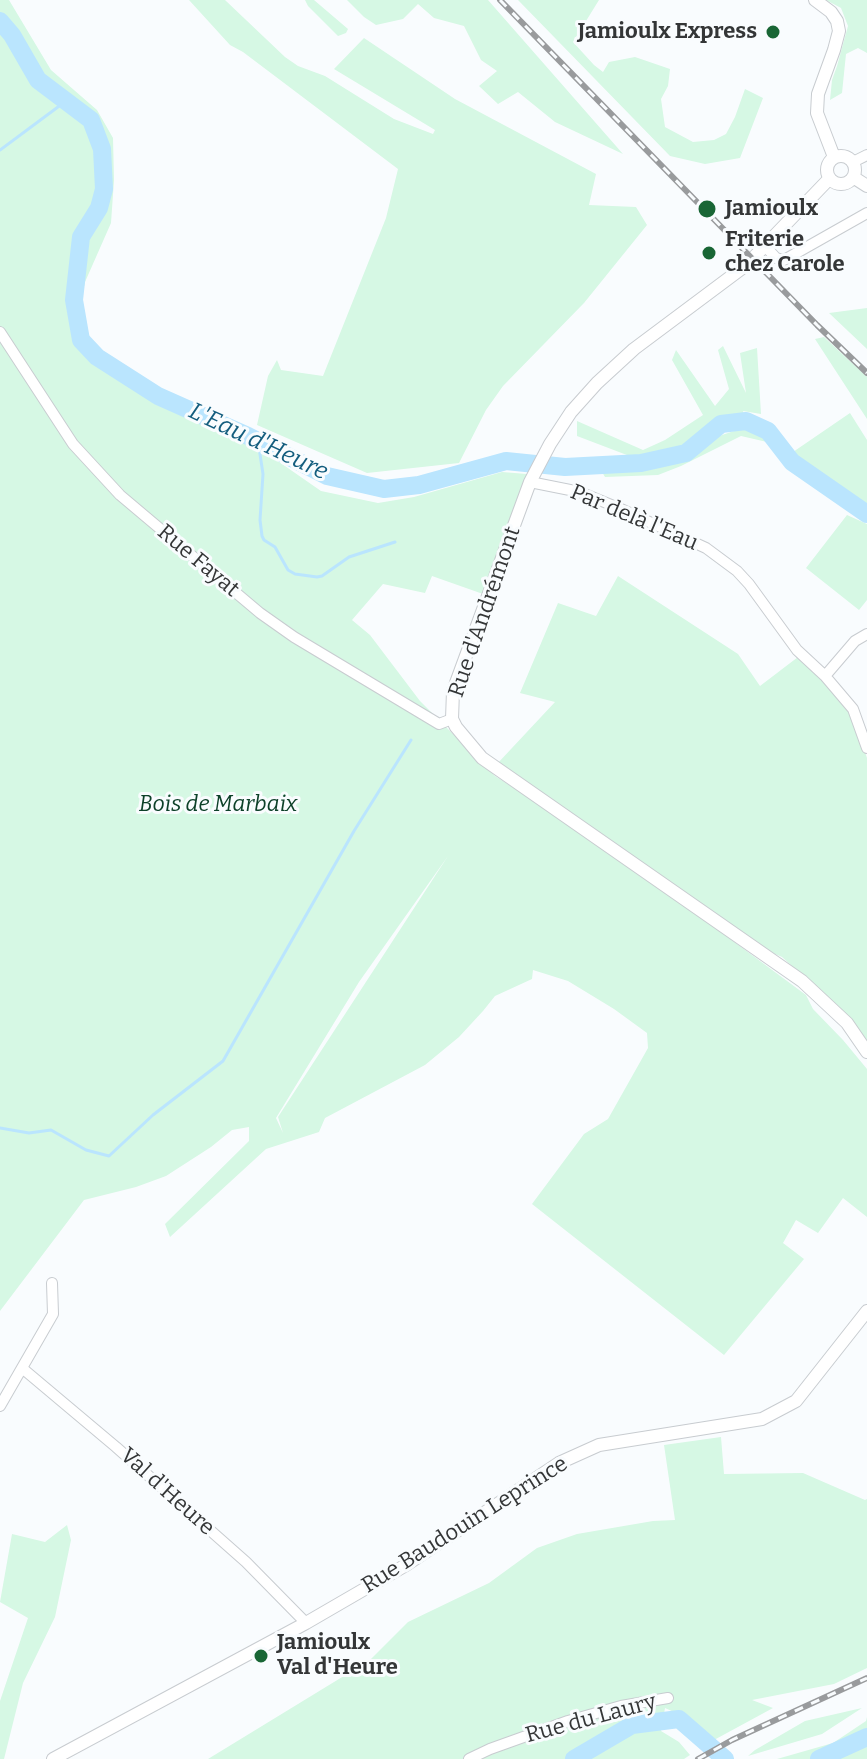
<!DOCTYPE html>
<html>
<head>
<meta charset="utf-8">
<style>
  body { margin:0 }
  canvas { display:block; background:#f9fcfe }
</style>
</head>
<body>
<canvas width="867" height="1759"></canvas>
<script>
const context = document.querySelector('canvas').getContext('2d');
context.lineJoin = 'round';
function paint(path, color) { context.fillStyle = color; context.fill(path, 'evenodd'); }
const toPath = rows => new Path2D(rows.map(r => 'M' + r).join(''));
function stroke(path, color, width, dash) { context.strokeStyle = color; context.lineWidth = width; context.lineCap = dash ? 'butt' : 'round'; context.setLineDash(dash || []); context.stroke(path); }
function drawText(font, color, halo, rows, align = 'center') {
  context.font = font + ' Bitter,serif'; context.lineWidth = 6; context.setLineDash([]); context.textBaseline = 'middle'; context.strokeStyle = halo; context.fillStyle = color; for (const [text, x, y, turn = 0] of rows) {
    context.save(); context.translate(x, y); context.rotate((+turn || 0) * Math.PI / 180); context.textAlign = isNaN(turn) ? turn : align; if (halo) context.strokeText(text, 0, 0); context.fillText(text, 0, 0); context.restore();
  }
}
const green = toPath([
  [0,0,9,0,51,70,97,110,113,138,114,180,111,223,85,282,82,295,83,317,90,338,112,375,184,416,297,451,272,457,321,491,378,503,414,497,502,472,527,474,529,478,483,594,432,576,425,593,383,584,352,620,370,635,420,701,495,776,571,824,497,764,555,702,520,693,558,603,596,616,618,576,738,654,760,686,798,657,850,708,867,758,867,1042,828,999,782,957,714,927,806,995,813,1009,843,1040,867,1069,867,1217,843,1198,818,1233,796,1220,783,1243,804,1259,724,1355,532,1204,584,1134,608,1119,648,1048,647,1033,614,1009,568,981,533,970,532,979,495,996,483,1011,459,1037,425,1065,325,1118,319,1132,266,1149,170,1237,165,1224,249,1141,249,1127,232,1130,211,1147,166,1176,136,1187,84,1200,0,1311],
  [448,856,278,1117,283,1133,276,1118,359,982],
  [189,0,225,0,285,57,298,66,325,76,394,119,433,134,435,130,334,69,364,38,455,99,596,174,589,205,636,207,647,225,584,303,503,386,486,410,459,463,367,473,257,425,268,376,277,360,281,370,323,376,386,218,398,169,243,52,230,45],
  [305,0,314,0,348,29,346,33,338,36,308,6],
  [347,0,488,0,623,154,555,122,518,92,498,104,479,86,497,71,481,60,464,26,434,18,418,4,403,19,376,25,364,17],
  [518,0,599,0,573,42,594,65,603,72,609,62,635,57,670,69,668,86,661,99,665,127,693,142,714,140,726,134,735,117,745,89,763,98,740,158,705,164,670,156],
  [826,0,867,0,867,53,858,48,846,54,842,93,830,100,832,80,837,66,848,26,841,8],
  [867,308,867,349,829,313],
  [824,337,867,377,867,419,815,339],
  [723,346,746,393,740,353,757,348,761,414,743,411,747,423,706,432,680,449,640,460,577,436,577,421,643,450,665,440,703,415,672,360,676,350,715,406,729,389,718,350],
  [850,413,867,440,867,507,823,479,793,452],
  [740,429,769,435,767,442,741,436,681,466,658,475,605,477,602,472,661,465,722,435],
  [847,515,867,524,867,600,859,610,806,568],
  [721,1437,724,1474,803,1473,865,1500,867,1499,867,1668,834,1684,752,1700,773,1708,714,1740,683,1716,665,1708,661,1731,679,1742,690,1755,684,1759,208,1759,370,1660,408,1622,489,1583,537,1548,577,1534,653,1521,675,1520,664,1445],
  [67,1525,71,1540,55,1617,23,1683,4,1759,0,1759,0,1701,28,1618,0,1602,12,1534,45,1542],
  [862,1708,822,1734,748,1756,755,1750,805,1721],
  [867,1717,867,1759,777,1759,833,1743,866,1721]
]);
const stream = toPath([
  [0,150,66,101],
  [258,441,263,474,260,520,262,536,264,540,275,547,288,570,295,574,317,577,322,576,349,557,395,542],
  [0,1128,29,1133,51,1130,86,1150,109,1156,153,1115,223,1061,354,831,411,740]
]);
const river = toPath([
  [0,21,12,35,38,80,91,120,102,149,104,189,99,208,81,237,74,300,81,340,97,357,158,396,248,436,327,476,384,489,419,485,506,461,565,467,641,463,686,453,721,424,746,421,768,431,792,462,867,514],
  [574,1759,632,1725,679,1719,725,1759],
  [819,1759,867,1737]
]);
const minor = toPath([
  [853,162,867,155],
  [765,246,776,258,784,260,867,213],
  [0,332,73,444,120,495,260,613,294,637,439,724,452,719],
  [530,482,580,492,621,509,706,548,737,571,749,584,797,650,825,676,855,641,867,634],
  [825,676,853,709,867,748],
  [22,1368,116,1447,246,1562,306,1623],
  [0,1406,53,1314,52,1283],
  [469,1759,490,1749,568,1721,621,1706,668,1698]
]);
const tertiary = toPath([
  [815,0,831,12,837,21,839,31,834,50,818,94,817,113,834,157],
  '827 170a14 14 0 1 1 28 0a14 14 0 1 1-28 0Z',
  [853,177,867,186],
  [829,179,756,255,741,269,634,349,597,383,571,412,550,444,530,482,453,691,452,719,456,727,482,758,802,981,847,1023,867,1052],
  [53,1759,306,1623,406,1565,559,1463,599,1445,762,1419,796,1401,867,1311]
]);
const rail = toPath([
  [500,0,817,325,867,373],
  [698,1759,732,1740,867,1678]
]);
const markers = [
  [773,32,8,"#196635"],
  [707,209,10,"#196635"],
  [709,253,8,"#196635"],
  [261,1656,8,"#196635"]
];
const poiNames = [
  ["Jamioulx Express",757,32,"right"],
  ["Jamioulx",725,209],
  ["Friterie",725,240],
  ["chez Carole",725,265],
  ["Jamioulx",277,1643],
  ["Val d'Heure",277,1668]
];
const streetNames = [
  ["Par delà l'Eau",634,518,23],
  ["Rue Fayat",198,561,40],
  ["Rue d'Andrémont",485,612,-71],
  ["Val d'Heure",167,1492,42],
  ["Rue Baudouin Leprince",465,1525,-32],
  ["Rue du Laury",591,1719,-15]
];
const parkNames = [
  ["Bois de Marbaix",218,805]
];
const waterNames = [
  ["L'Eau d'Heure",258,442,25]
];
paint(green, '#d6f8e4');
stroke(stream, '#bae5fe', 3);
stroke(river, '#bae5fe', 18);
stroke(minor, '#c8ccd0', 12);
stroke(tertiary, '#c8ccd0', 14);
stroke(minor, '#fff', 10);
stroke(tertiary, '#fff', 12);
stroke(rail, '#999b9d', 6);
stroke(rail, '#f9fcfe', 3, [9]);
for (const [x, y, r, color] of markers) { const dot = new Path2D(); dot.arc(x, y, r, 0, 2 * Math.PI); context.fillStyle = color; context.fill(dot); stroke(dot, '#f9fcfe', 3); }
drawText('bold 22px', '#343637', '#f9fcfe', poiNames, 'left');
drawText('22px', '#343637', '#f9fcfe', streetNames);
drawText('italic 22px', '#0d4129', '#f9fcfe', parkNames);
drawText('italic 24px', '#135d7e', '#f9fcfe', waterNames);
</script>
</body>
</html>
